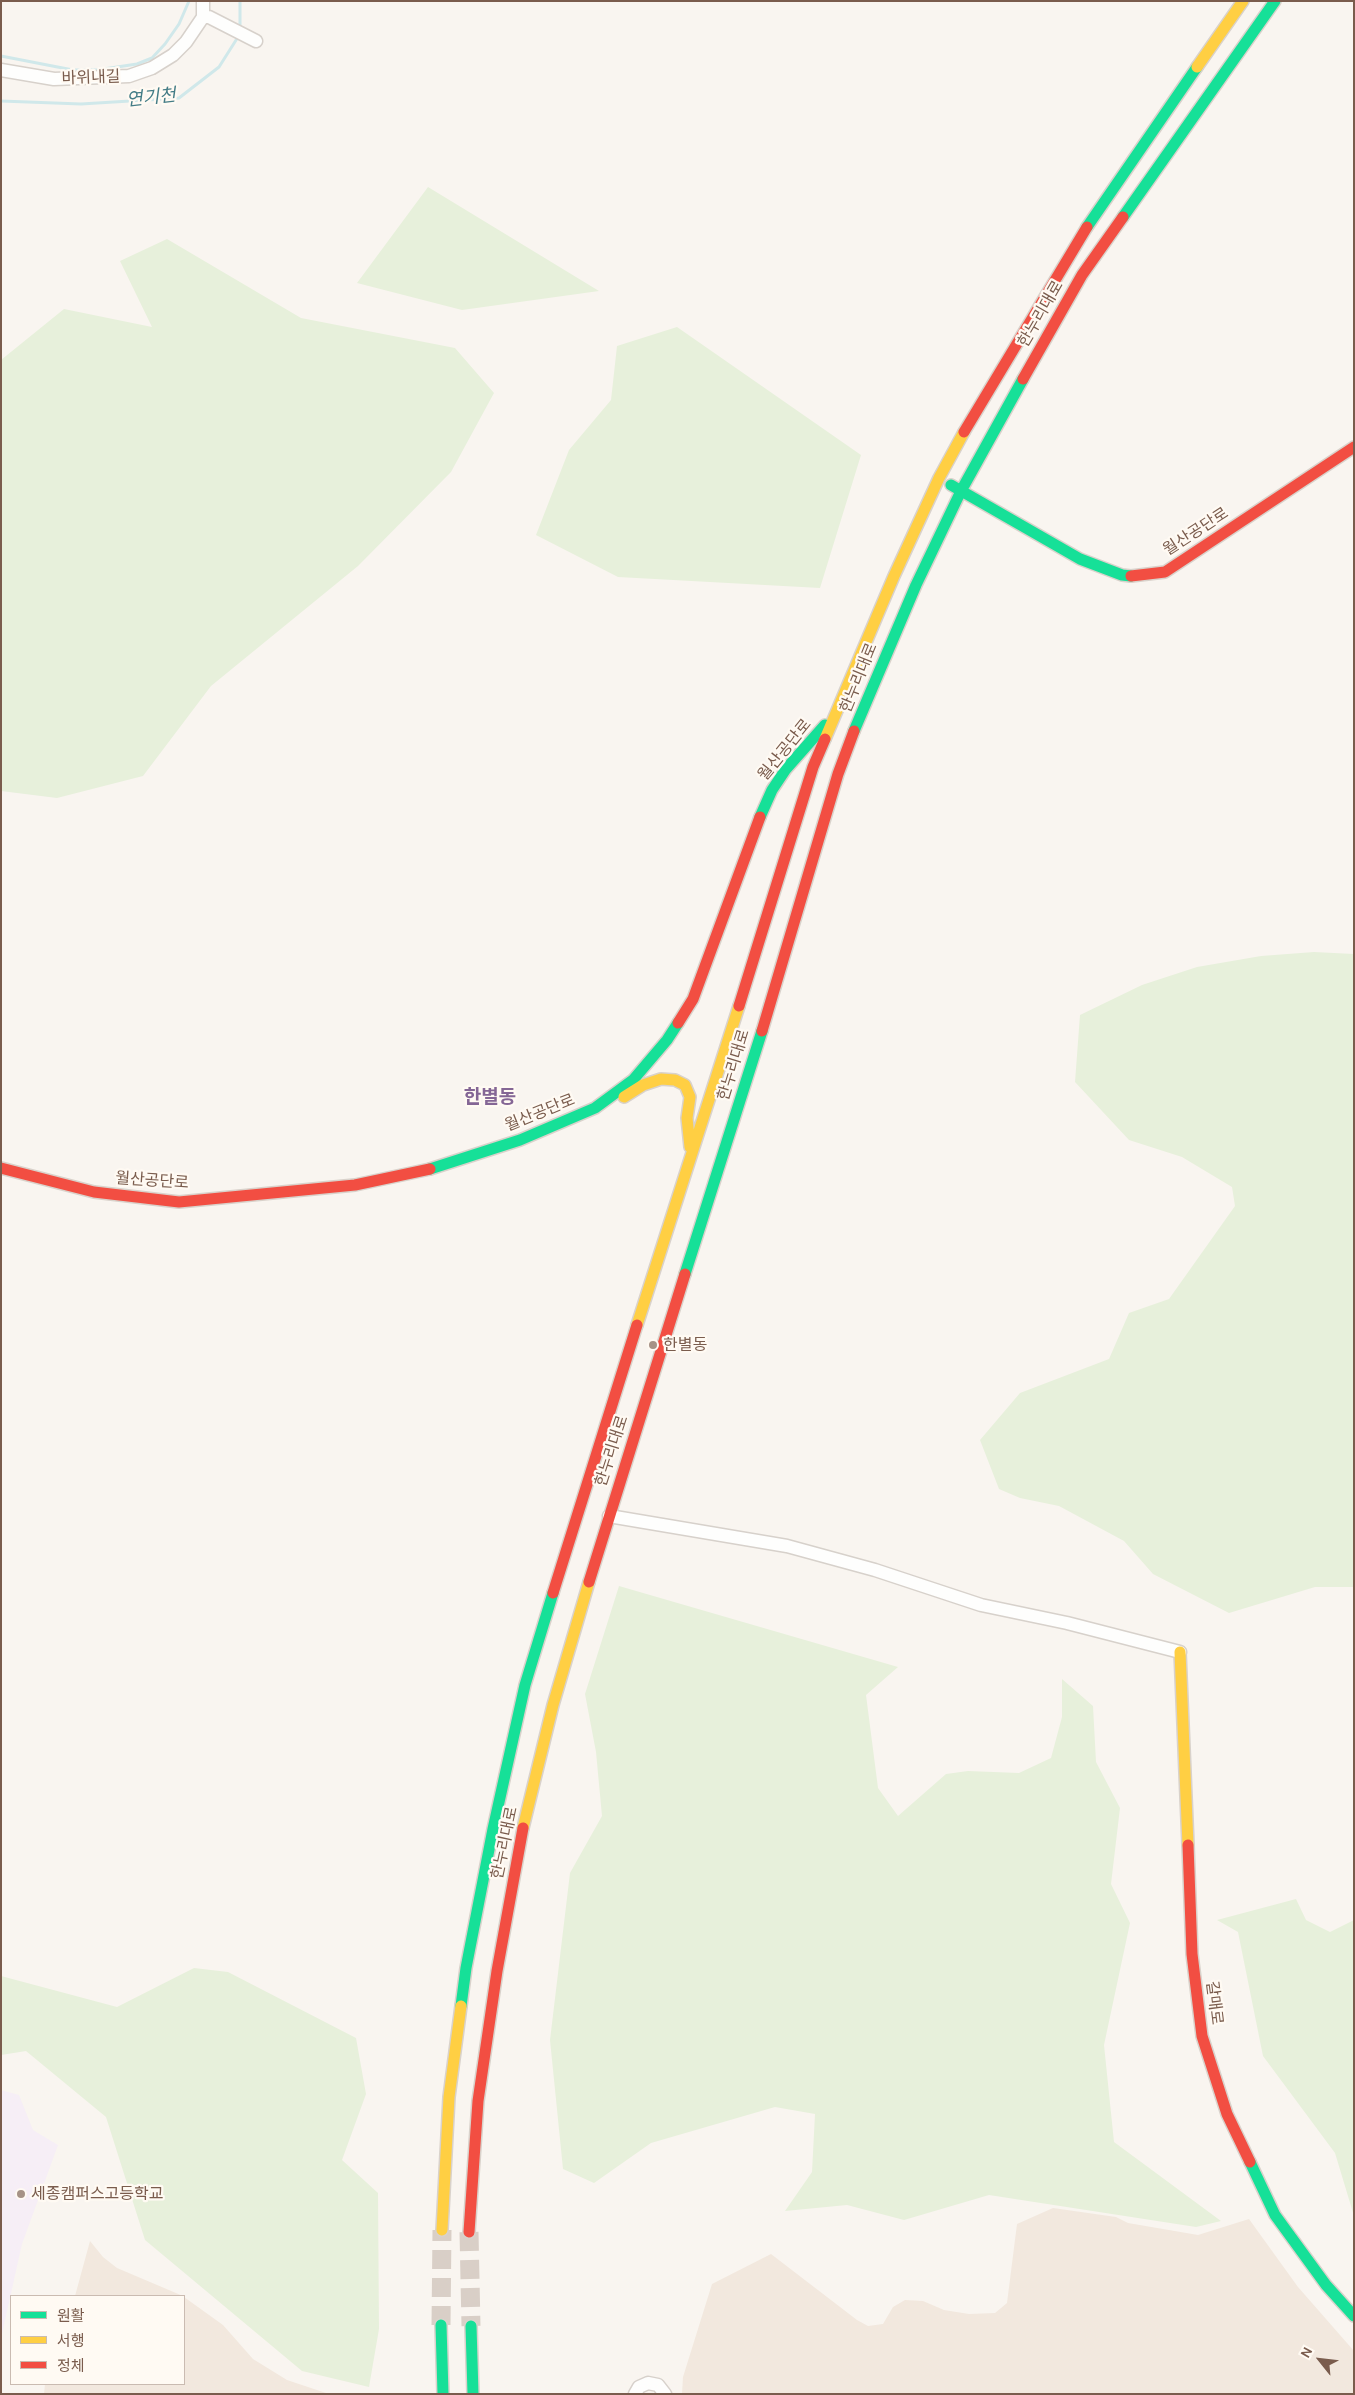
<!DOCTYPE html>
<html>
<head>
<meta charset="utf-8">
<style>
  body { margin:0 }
  #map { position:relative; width:1355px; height:2395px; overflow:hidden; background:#f9f5f0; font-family:Karla,"Noto Sans KR",sans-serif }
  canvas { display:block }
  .frame { position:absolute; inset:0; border:2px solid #7a5c4d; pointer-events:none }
  .legend { position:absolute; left:10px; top:2295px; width:175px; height:90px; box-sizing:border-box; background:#fffaf3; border:1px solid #cabbb1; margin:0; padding:6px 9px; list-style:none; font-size:15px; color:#7a5c4d }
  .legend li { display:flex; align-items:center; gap:10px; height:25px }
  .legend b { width:25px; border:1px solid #cabbb1 }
  .north { position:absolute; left:1295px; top:2335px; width:50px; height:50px; -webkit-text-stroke:4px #fffaf3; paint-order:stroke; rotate:299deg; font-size:14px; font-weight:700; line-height:20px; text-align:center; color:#7a5c4d }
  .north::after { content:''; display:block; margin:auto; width:18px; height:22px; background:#7a5c4d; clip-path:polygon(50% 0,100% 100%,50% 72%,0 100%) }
</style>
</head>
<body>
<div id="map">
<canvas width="1355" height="2395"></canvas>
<div class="frame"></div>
<ul class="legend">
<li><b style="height:6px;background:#16e098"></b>원활</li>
<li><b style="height:6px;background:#ffcf43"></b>서행</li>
<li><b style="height:6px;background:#f24e42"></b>정체</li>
</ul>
<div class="north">N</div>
</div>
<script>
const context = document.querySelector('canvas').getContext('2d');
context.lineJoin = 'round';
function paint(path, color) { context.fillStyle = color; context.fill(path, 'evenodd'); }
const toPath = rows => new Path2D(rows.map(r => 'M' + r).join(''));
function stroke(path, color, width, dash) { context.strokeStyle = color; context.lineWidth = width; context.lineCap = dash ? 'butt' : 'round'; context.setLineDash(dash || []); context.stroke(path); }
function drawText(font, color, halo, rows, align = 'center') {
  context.font = font + ' Karla,"Noto Sans KR",sans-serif'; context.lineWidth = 4.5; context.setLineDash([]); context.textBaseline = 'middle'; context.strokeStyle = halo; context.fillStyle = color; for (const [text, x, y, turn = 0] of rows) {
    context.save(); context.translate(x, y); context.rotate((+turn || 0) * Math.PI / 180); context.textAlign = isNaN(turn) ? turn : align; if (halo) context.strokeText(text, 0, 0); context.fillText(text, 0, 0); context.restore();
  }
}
const residential = toPath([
  [1053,2208,1116,2217,1128,2223,1198,2235,1249,2219,1298,2287,1354,2351,1354,2394,682,2394,683,2377,712,2284,771,2254,857,2320,868,2326,883,2324,893,2307,905,2300,923,2301,944,2310,969,2314,995,2313,1007,2303,1017,2224],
  [90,2241,103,2257,117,2268,183,2296,75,2296],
  [184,2297,223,2325,253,2359,287,2380,326,2393,339,2394,44,2394,45,2384,184,2384]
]);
const education = toPath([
  [1,2090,19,2095,33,2130,58,2145,22,2244,1,2338]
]);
const green = toPath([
  [428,187,599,291,462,310,357,283],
  [167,239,301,318,455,348,494,393,451,472,358,566,211,686,143,776,57,798,1,791,1,360,64,309,152,327,120,261],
  [677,327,861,455,820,588,618,577,536,535,569,450,611,400,617,346],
  [1314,952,1354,954,1354,1587,1315,1587,1229,1613,1153,1574,1124,1541,1059,1506,1020,1498,999,1489,980,1440,1020,1393,1109,1359,1129,1313,1169,1299,1235,1206,1232,1187,1182,1157,1129,1140,1075,1082,1080,1015,1142,985,1197,967,1261,956],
  [619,1586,898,1667,866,1695,878,1788,898,1816,946,1774,968,1771,1019,1773,1051,1758,1062,1717,1062,1679,1093,1706,1096,1762,1120,1808,1111,1884,1130,1923,1104,2045,1114,2142,1221,2221,1196,2227,989,2195,904,2220,847,2205,785,2211,812,2172,815,2114,775,2107,651,2143,594,2183,563,2169,550,2040,570,1873,602,1816,596,1752,585,1694],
  [1296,1899,1306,1920,1330,1932,1354,1920,1354,2216,1335,2153,1263,2056,1238,1932,1217,1920],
  [194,1968,228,1972,356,2038,366,2094,342,2160,378,2193,379,2329,369,2387,302,2371,145,2240,106,2117,26,2051,1,2055,1,1976,117,2007]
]);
const stream = toPath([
  [240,1,240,29],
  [1,56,73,70,97,70,137,64,152,58,165,44,179,24,189,1],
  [1,101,81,104,179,98,219,67,238,37]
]);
const secondaryTunnel = toPath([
  [469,2232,471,2326],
  [441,2325,442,2230]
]);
const street = toPath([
  [203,17,209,17,256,41],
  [1,70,54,79,129,76,152,68,173,55,186,42,203,17,203,1],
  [609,1516,787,1546,875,1570,981,1605,1067,1623,1180,1652],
  [635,2394,639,2387,648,2383,658,2385,665,2394]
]);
const fast = toPath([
  [1123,217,1275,1],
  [1087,227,1197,67],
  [951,485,1080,559,1122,575,1131,576],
  [854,731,916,585,961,491,1023,379],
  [760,817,772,790,786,769,825,725],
  [430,1169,520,1140,595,1108,633,1080,667,1040,678,1023],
  [685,1274,762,1031],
  [461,2006,466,1968,493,1829,525,1685,553,1593],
  [1250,2162,1275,2215,1326,2285,1354,2316],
  [441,2325,443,2394],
  [471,2326,473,2394]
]);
const slow = toPath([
  [1197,67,1243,1],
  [825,739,894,576,939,478,964,432],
  [624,1097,643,1085,661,1079,675,1080,685,1085,690,1097,687,1118,690,1147],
  [637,1325,739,1006],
  [1180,1652,1188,1845],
  [523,1828,553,1705,589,1582],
  [442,2230,449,2097,461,2006]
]);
const jam = toPath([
  [1023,379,1082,275,1123,217],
  [964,432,1087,227],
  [1131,576,1165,572,1354,447],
  [739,1006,813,767,825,739],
  [678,1023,693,999,760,817],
  [762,1031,838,774,854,731],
  [1,1168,94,1192,179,1202,355,1185,430,1169],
  [589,1582,685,1274],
  [553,1593,637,1325],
  [1188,1845,1192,1954,1202,2036,1227,2114,1250,2162],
  [469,2232,478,2101,497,1971,523,1828]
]);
const markers = [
  [653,1345,5,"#a69286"],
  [21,2194,5,"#a69286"]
];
const streetNames = [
  ["바위내길",91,78,-2],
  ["한누리대로",1041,314,-60],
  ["월산공단로",1196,532,-33],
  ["한누리대로",859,678,-68],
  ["월산공단로",785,750,-51],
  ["한누리대로",734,1065,-73],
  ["월산공단로",540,1113,-22],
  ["월산공단로",152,1181,4],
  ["한누리대로",612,1451,-72],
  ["한누리대로",505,1843,-78],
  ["갈매로",1214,2003,83]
];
const poiNames = [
  ["한별동",663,1345],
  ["세종캠퍼스고등학교",31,2194]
];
const waterNames = [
  ["연기천",151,98,-6]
];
const quarterNames = [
  ["한별동",490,1098]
];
paint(residential, '#f2e8de');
paint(education, '#f6eef6');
paint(green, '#e7f0db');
stroke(stream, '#d0e8ea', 3);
stroke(secondaryTunnel, '#d9cfc7', 19, [19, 9]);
stroke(street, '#d7d1cb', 15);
stroke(fast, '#d9d2cb', 14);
stroke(slow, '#d9d2cb', 14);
stroke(jam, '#d9d2cb', 14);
stroke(street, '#fefefd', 12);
stroke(fast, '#16e098', 11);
stroke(slow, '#ffcf43', 11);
stroke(jam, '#f24e42', 11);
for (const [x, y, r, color] of markers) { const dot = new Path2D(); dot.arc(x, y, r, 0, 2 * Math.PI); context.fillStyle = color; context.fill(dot); stroke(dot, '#fffaf3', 2); }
drawText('16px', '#7a5c4d', '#fffaf3', streetNames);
drawText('16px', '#7a5c4d', '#fffaf3', poiNames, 'left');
drawText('italic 18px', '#437c86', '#fffaf3', waterNames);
drawText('bold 19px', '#846695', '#fffaf3', quarterNames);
</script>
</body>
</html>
